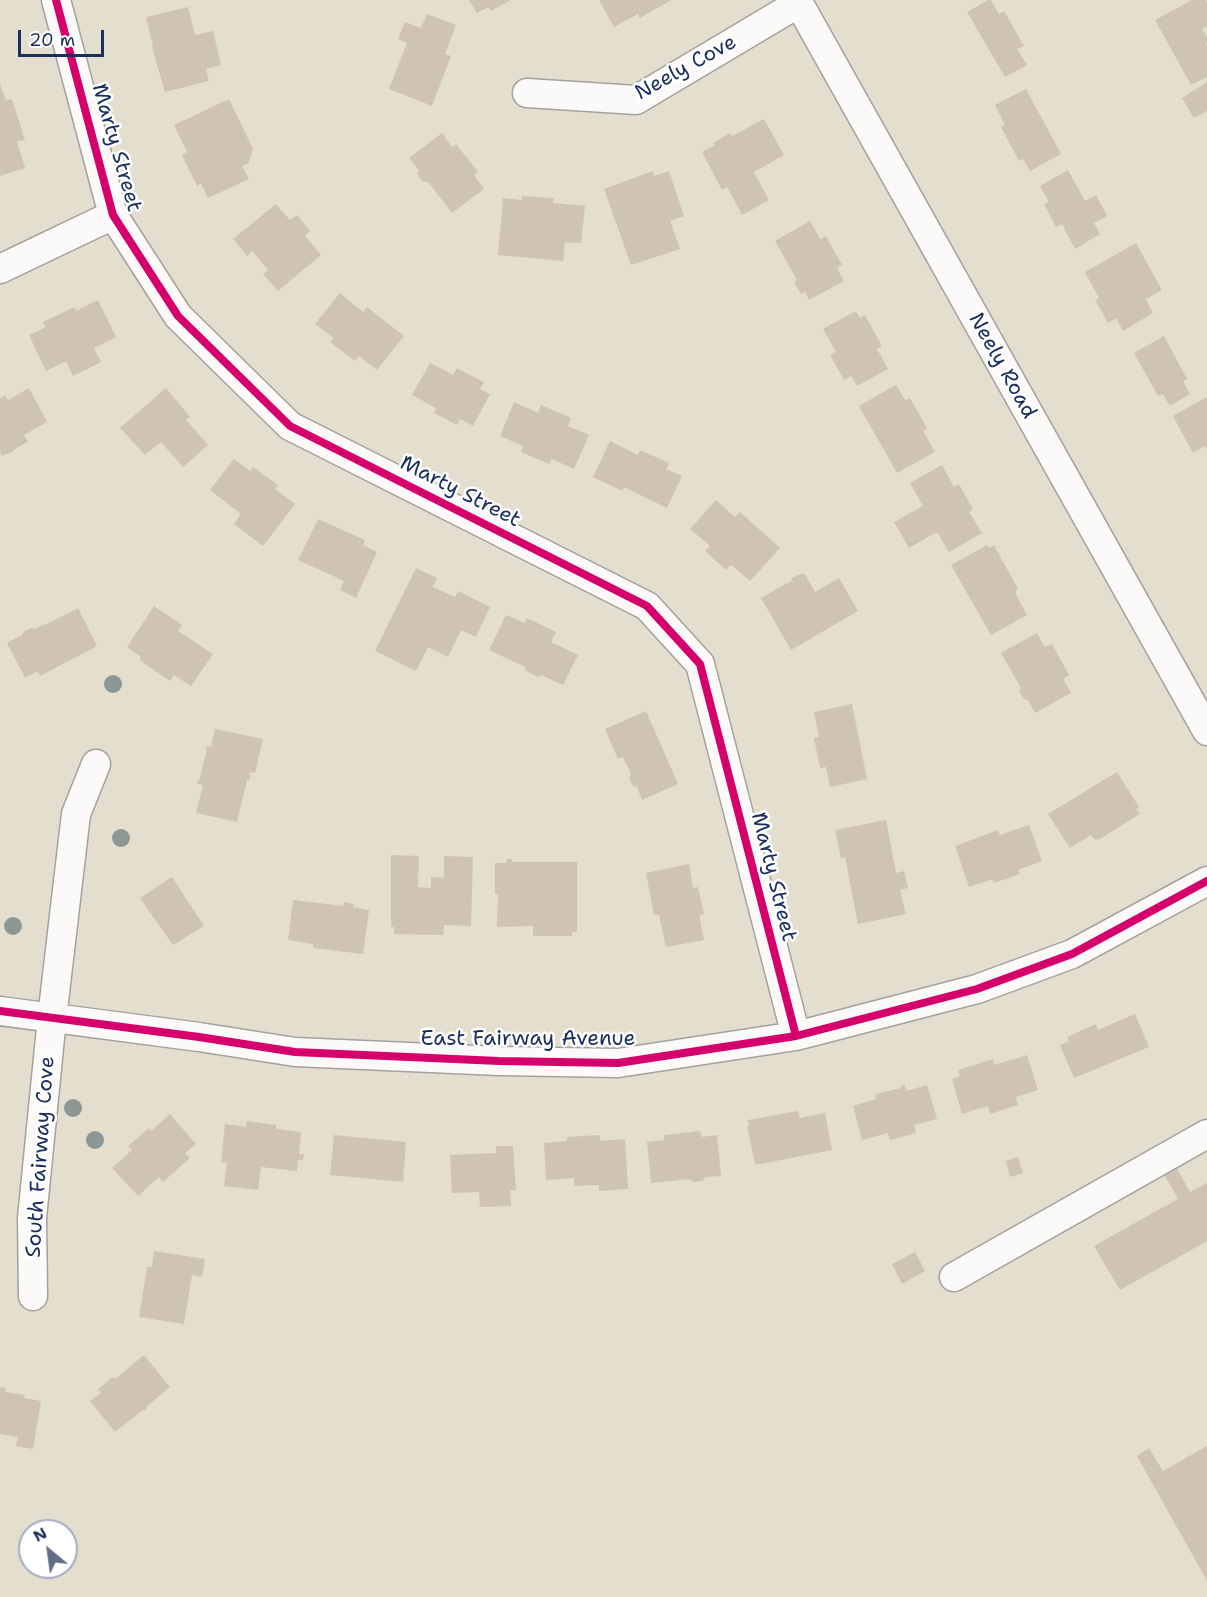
<!DOCTYPE html>
<html>
<head>
<meta charset="utf-8">
<style>
  body { margin:0 }
  #map { position:relative; width:1207px; height:1597px; overflow:hidden; background:#e3decd; font-family:"Shantell Sans",sans-serif }
  canvas { display:block }
  .north { position:absolute; left:18px; top:1519px; width:60px; height:60px; box-sizing:border-box; background:#fff; border:2px solid #a4acbf; border-radius:50%; rotate:331deg; font-size:16px; font-weight:700; line-height:24px; text-align:center; color:#1b2f5e }
  .north::after { content:''; display:block; margin:auto; width:21px; height:27px; background:#616c85; clip-path:polygon(50% 0,100% 100%,50% 72%,0 100%) }
  .scale { position:absolute; left:18px; top:30px; width:86px; height:27px; box-sizing:border-box; border:3px solid #1b2f5e; border-top:0; padding-left:8px; font-size:18px; line-height:21px; white-space:nowrap; color:#1b2f5e; -webkit-text-stroke:4px #fff; paint-order:stroke }
</style>
</head>
<body>
<div id="map">
<canvas width="1207" height="1597"></canvas>
<div class="north">N</div>
<div class="scale">20 m</div>
</div>
<script>
const context = document.querySelector('canvas').getContext('2d');
context.lineJoin = 'round';
function paint(path, color) { context.fillStyle = color; context.fill(path, 'evenodd'); }
const toPath = rows => new Path2D(rows.map(r => 'M' + r).join(''));
function stroke(path, color, width, dash) { context.strokeStyle = color; context.lineWidth = width; context.lineCap = dash ? 'butt' : 'round'; context.setLineDash(dash || []); context.stroke(path); }
function drawText(font, color, halo, rows, align = 'center') {
  context.font = font + ' "Shantell Sans",sans-serif'; context.lineWidth = 5; context.setLineDash([]); context.textBaseline = 'middle'; context.strokeStyle = halo; context.fillStyle = color; for (const [text, x, y, turn = 0] of rows) {
    context.save(); context.translate(x, y); context.rotate((+turn || 0) * Math.PI / 180); context.textAlign = isNaN(turn) ? turn : align; if (halo) context.strokeText(text, 0, 0); context.fillText(text, 0, 0); context.restore();
  }
}
const building = toPath([
  [469,0,511,0,491,11,489,7,477,13],
  [599,0,671,0,640,18,638,14,614,27],
  [988,0,991,0,999,14,1004,11,1024,46,1017,49,1027,65,1005,77,967,12],
  [1192,0,1206,0,1207,3,1207,27,1202,29,1207,37,1207,43,1206,44,1207,46,1207,77,1191,85,1155,20],
  [188,7,195,35,213,31,221,65,206,69,209,81,165,92,152,47,153,46,146,17],
  [427,14,456,25,445,54,451,56,432,106,389,89,407,43,398,39,405,22,421,28],
  [1207,82,1207,111,1194,118,1182,98],
  [0,84,6,100,12,99,25,140,17,141,25,168,0,176],
  [1026,89,1061,154,1030,171,1023,159,1019,161,1001,127,1005,125,995,105],
  [229,99,253,149,249,163,242,166,249,179,208,198,201,183,197,186,182,155,187,152,174,125],
  [764,119,784,155,754,172,769,200,742,215,727,187,722,190,702,152,715,145,713,143,730,133,732,136],
  [442,133,452,147,456,144,478,172,474,175,484,189,452,213,428,182,423,182,417,174,419,170,409,158],
  [1068,170,1085,201,1096,195,1107,216,1094,223,1100,234,1075,249,1062,224,1056,227,1044,204,1049,202,1040,186],
  [653,171,654,176,669,171,684,216,670,221,680,249,631,265,604,189],
  [522,196,554,198,553,203,585,206,581,243,565,242,563,261,498,255,503,198,522,200],
  [276,204,290,220,297,215,310,231,305,236,321,255,278,291,263,274,268,270,252,251,247,256,233,239],
  [810,221,820,239,826,236,842,265,837,268,844,281,809,300,805,292,801,294,794,282,797,280,775,241],
  [1136,243,1162,290,1146,299,1153,313,1123,331,1116,318,1108,323,1095,300,1099,298,1085,272],
  [340,293,363,312,367,307,404,336,377,370,359,356,355,361,330,342,334,338,315,324],
  [98,300,116,337,94,348,101,362,73,376,66,361,46,371,29,335,46,327,43,322,74,307,76,311],
  [856,311,860,318,865,315,882,346,877,349,888,369,857,386,851,376,844,380,830,355,836,352,823,329],
  [1164,336,1187,379,1183,381,1190,394,1170,406,1163,394,1158,396,1134,353],
  [430,363,453,375,457,368,484,382,480,389,490,394,473,426,460,419,457,425,434,413,436,408,412,395],
  [896,385,905,400,910,398,927,428,923,431,935,452,897,473,859,406],
  [29,388,47,422,24,435,28,442,13,450,14,451,2,456,0,452,0,398,5,395,8,400],
  [166,388,190,417,186,420,208,445,183,467,161,442,145,455,120,428],
  [1207,397,1207,449,1205,446,1193,453,1173,416],
  [514,402,538,413,541,405,571,418,568,426,589,435,574,469,552,459,549,464,521,452,523,446,500,436],
  [610,441,638,455,640,450,669,463,666,469,682,476,667,508,624,487,622,491,593,477],
  [234,459,250,471,253,467,278,485,275,489,295,504,263,546,234,524,241,514,210,490],
  [942,465,954,487,959,484,973,509,969,512,982,533,949,552,937,532,909,548,894,522,923,506,910,483],
  [716,500,735,517,740,512,780,548,750,581,731,565,726,570,705,551,710,546,690,529],
  [318,519,365,540,363,545,377,552,356,598,340,590,344,581,298,560],
  [987,545,989,548,994,545,1018,589,1016,590,1017,592,1015,593,1027,615,991,635,951,565],
  [416,568,437,578,433,587,455,597,458,591,490,607,476,637,461,630,448,657,428,647,416,671,375,651],
  [804,573,815,592,839,578,858,611,791,650,761,598,793,580,791,578],
  [154,606,182,625,178,631,213,654,191,686,174,675,170,681,139,660,141,657,127,647],
  [78,608,97,646,40,676,38,671,25,678,7,643,22,635,23,632,31,628,35,629,44,624,45,625],
  [506,615,525,623,527,618,556,632,551,642,578,655,563,685,541,675,538,677,526,671,525,667,489,650],
  [1037,633,1045,647,1052,644,1069,675,1063,679,1071,693,1035,713,1028,700,1024,699,1019,691,1021,688,1001,653],
  [852,704,867,779,830,787,826,767,820,768,814,738,819,737,814,712],
  [646,711,678,784,642,800,637,787,633,786,629,778,631,774,623,757,618,759,605,729],
  [215,729,263,739,255,773,250,772,249,775,251,775,249,780,247,780,237,822,196,813,203,785,197,784,198,780,199,781,207,749,205,749,206,746,211,747],
  [1117,772,1139,807,1136,809,1140,814,1098,840,1096,839,1095,840,1091,835,1070,848,1048,814],
  [886,820,896,873,904,871,908,888,900,890,906,914,858,924,845,857,841,858,835,830],
  [1029,825,1042,861,1018,870,1020,874,994,883,993,879,969,887,955,846,998,830,1000,835],
  [391,855,419,856,418,887,431,888,431,877,444,878,444,856,473,857,471,926,444,925,443,935,394,934,394,927,391,927],
  [507,859,512,859,512,862,577,862,577,932,572,932,572,936,533,936,533,926,497,927,498,895,495,894,495,863,506,863],
  [689,864,693,888,698,887,704,914,699,915,704,940,666,947,659,915,654,915,646,873],
  [172,877,204,926,173,945,140,898],
  [293,900,343,906,344,902,354,904,353,907,369,910,363,954,313,948,313,944,288,940,290,927,289,926,290,924],
  [1135,1014,1149,1047,1074,1078,1060,1045,1069,1041,1067,1037,1096,1024,1098,1030],
  [1027,1055,1038,1090,1016,1097,1018,1105,990,1114,988,1106,962,1114,952,1079,960,1076,958,1070,993,1059,994,1065],
  [905,1085,906,1091,927,1085,937,1119,914,1125,916,1133,890,1140,888,1133,862,1140,853,1106,876,1099,875,1094,901,1088,901,1086],
  [798,1111,800,1118,825,1113,832,1150,755,1165,747,1126,749,1126,748,1120],
  [170,1114,196,1144,185,1153,190,1158,163,1182,159,1177,138,1196,112,1168,132,1150,128,1146,149,1128,151,1131],
  [247,1121,276,1125,276,1129,301,1132,299,1154,304,1154,303,1160,298,1160,297,1171,261,1167,258,1190,224,1186,227,1162,221,1162,225,1124,246,1127],
  [700,1131,702,1137,717,1135,721,1176,705,1177,703,1181,693,1182,690,1179,651,1183,647,1142,664,1140,664,1135],
  [334,1135,406,1142,403,1182,330,1175],
  [600,1135,600,1141,625,1139,628,1189,599,1191,599,1185,574,1186,574,1178,546,1180,544,1143,567,1141,567,1137],
  [496,1146,513,1146,516,1190,510,1190,511,1206,480,1207,479,1192,452,1193,450,1155,496,1153],
  [1018,1157,1023,1173,1010,1177,1006,1161],
  [1173,1162,1190,1192,1207,1183,1207,1241,1120,1290,1094,1246,1178,1199,1161,1169],
  [154,1251,205,1259,202,1277,192,1275,184,1324,139,1317,147,1267,152,1267],
  [915,1252,925,1271,902,1284,892,1264],
  [144,1355,170,1387,146,1407,147,1408,144,1411,143,1410,115,1432,90,1401,101,1393,98,1389,113,1377,115,1379],
  [0,1387,6,1388,5,1392,25,1395,24,1398,41,1401,33,1449,16,1446,18,1437,0,1434],
  [1207,1446,1207,1581,1137,1456,1149,1448,1163,1471]
]);
const minor = toPath([
  [56,0,113,215,178,316,290,426,647,606,700,664,796,1036],
  [797,0,1207,731],
  [527,93,636,100,799,3],
  [0,269,113,215],
  [0,1011,199,1037,295,1052,499,1061,618,1063,796,1036,977,989,1072,954,1207,881],
  [954,1277,1207,1134],
  [33,1296,32,1218,52,1018,76,814,96,764]
]);
const cycleway = toPath([
  [56,0,113,215,178,316,290,426,647,606,700,664,796,1036],
  [0,1011,199,1037,295,1052,499,1061,618,1063,796,1036,977,989,1072,954,1207,881]
]);
const trees = [
  [113,684],
  [121,838],
  [13,926],
  [73,1108],
  [95,1140]
];
const streetNames = [
  ["Neely Cove",686,68,-29],
  ["Marty Street",116,148,74],
  ["Neely Road",1002,366,61],
  ["Marty Street",460,492,27],
  ["Marty Street",773,877,76],
  ["East Fairway Avenue",528,1040],
  ["South Fairway Cove",41,1157,-86]
];
paint(building, '#cfc4b4');
stroke(minor, '#a3a29e', 31);
stroke(minor, '#fbfaf8', 28);
stroke(cycleway, '#d6006c', 8);
context.fillStyle = '#8d9894';
for (const [x, y] of trees) { context.beginPath(); context.arc(x, y, 9, 0, 2 * Math.PI); context.fill(); }
drawText('21px', '#1b2f5e', '#fff', streetNames);
</script>
</body>
</html>
